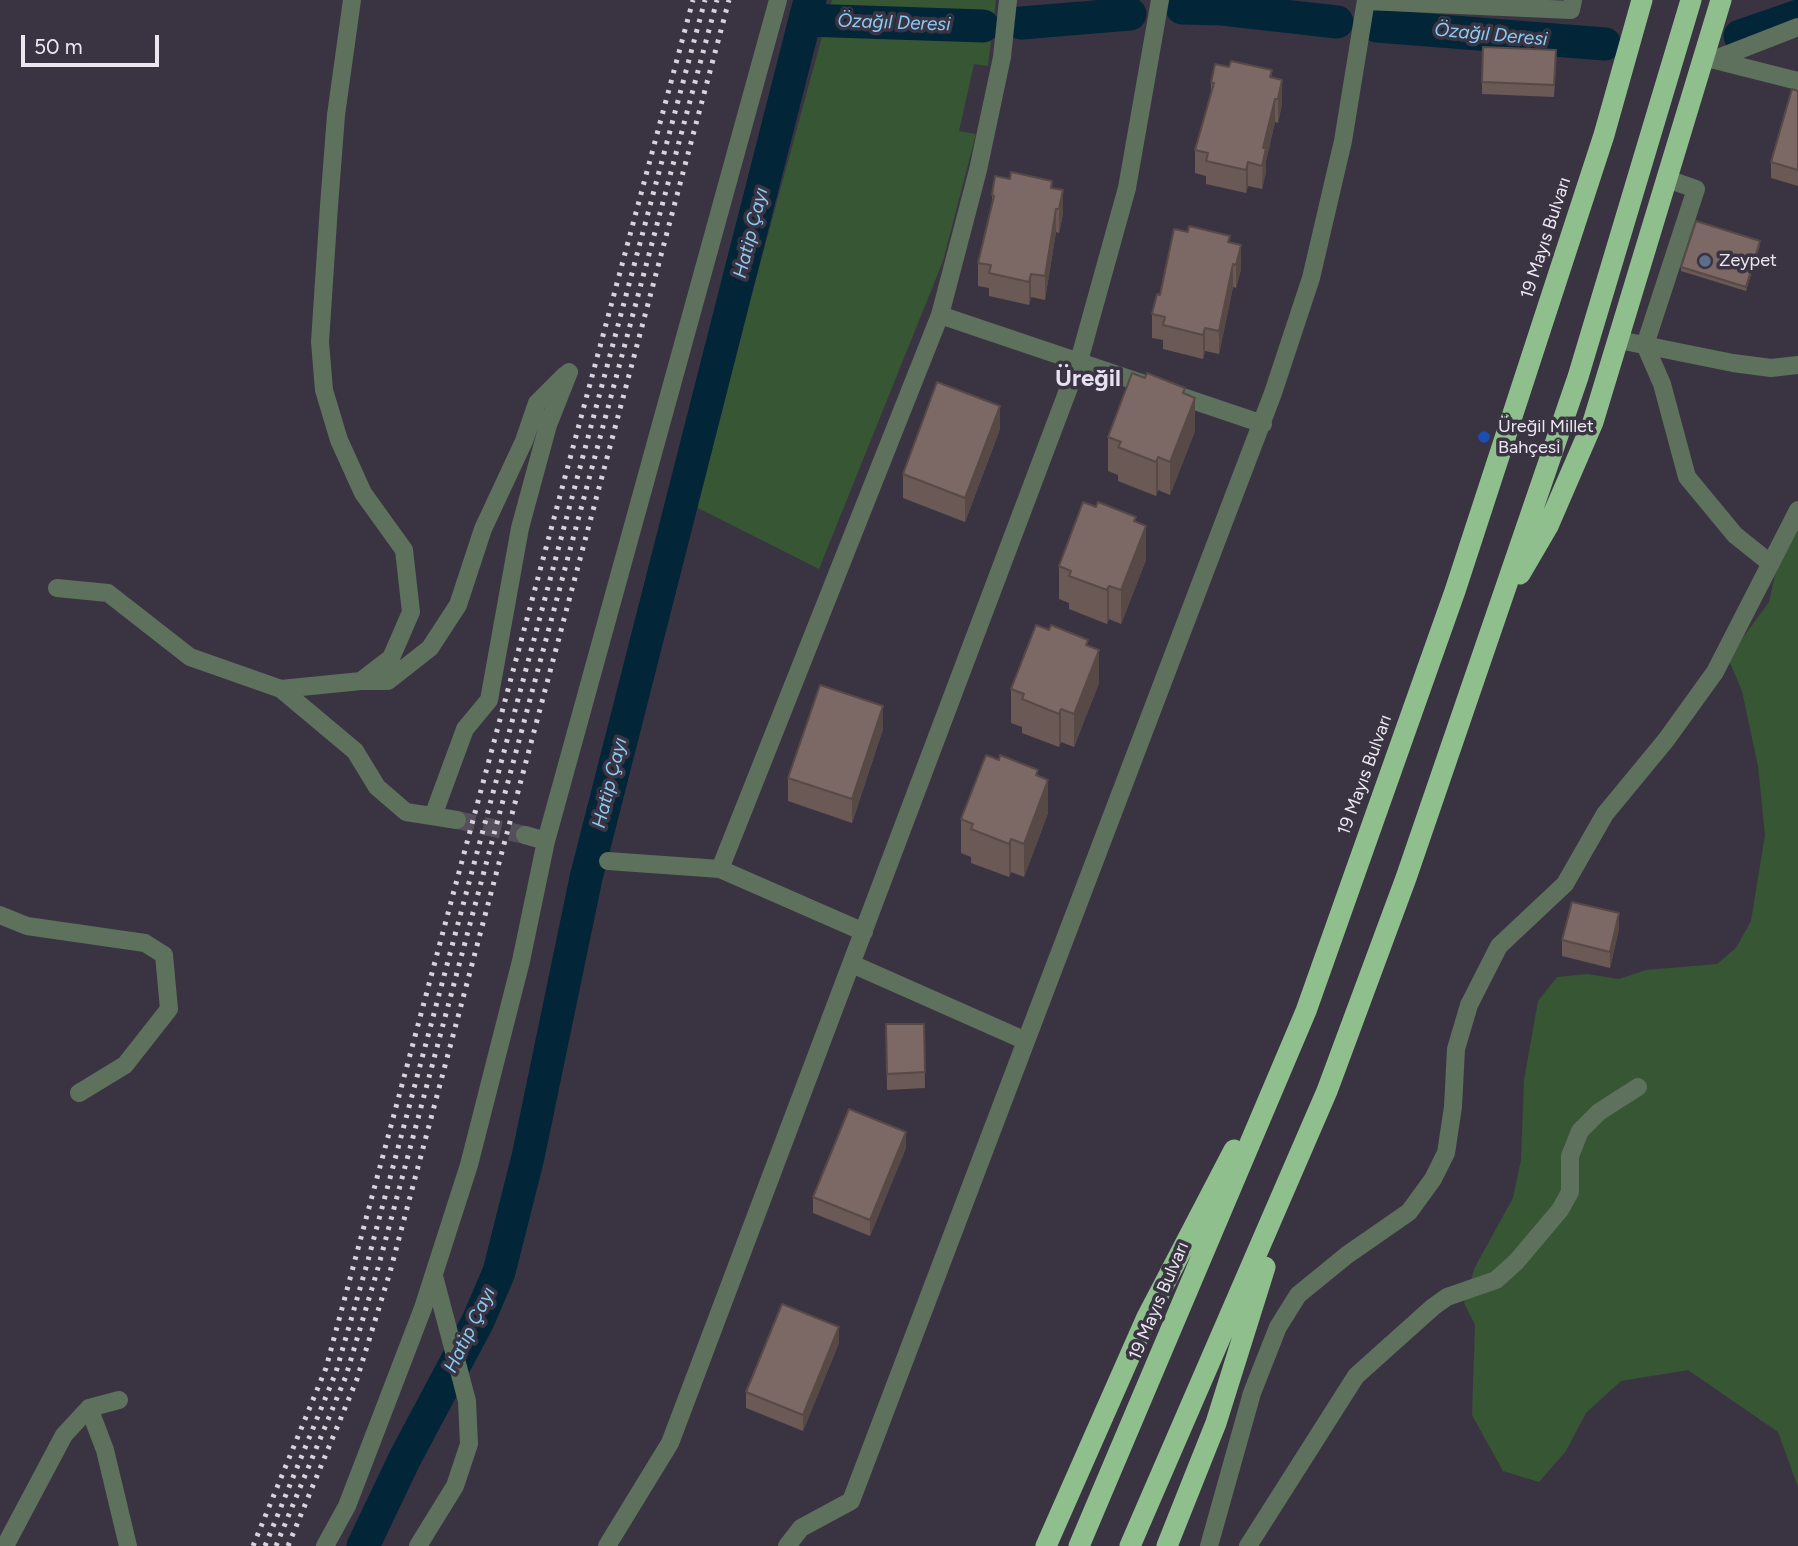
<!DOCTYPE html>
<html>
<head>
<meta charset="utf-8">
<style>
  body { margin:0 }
  #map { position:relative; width:1798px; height:1546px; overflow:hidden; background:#3a3442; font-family:Figtree,sans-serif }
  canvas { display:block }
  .scale { position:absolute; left:21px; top:35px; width:138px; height:32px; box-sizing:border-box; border:4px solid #ebe7f1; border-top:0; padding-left:9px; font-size:21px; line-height:24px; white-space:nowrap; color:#ebe7f1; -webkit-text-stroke:5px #3a3442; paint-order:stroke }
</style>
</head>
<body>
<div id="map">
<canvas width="1798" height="1546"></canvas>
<div class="scale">50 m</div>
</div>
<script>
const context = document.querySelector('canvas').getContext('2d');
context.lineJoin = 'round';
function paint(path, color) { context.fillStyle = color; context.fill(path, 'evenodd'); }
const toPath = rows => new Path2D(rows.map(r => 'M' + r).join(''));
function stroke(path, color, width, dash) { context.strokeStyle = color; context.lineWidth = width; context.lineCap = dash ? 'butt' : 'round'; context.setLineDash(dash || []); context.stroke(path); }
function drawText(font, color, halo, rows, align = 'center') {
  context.font = font + ' Figtree,sans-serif'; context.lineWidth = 7; context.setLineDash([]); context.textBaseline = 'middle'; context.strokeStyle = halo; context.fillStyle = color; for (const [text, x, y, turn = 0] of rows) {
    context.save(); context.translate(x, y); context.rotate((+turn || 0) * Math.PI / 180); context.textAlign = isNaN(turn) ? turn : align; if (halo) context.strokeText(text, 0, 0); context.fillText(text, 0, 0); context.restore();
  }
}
const green = toPath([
  [832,0,996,0,988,66,974,64,959,131,976,134,943,261,819,569,694,506],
  [1798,525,1798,1487,1778,1432,1688,1370,1621,1381,1586,1413,1566,1451,1539,1482,1503,1471,1472,1415,1475,1325,1464,1303,1475,1267,1513,1198,1521,1160,1524,1080,1538,1001,1557,977,1587,974,1619,979,1646,970,1717,964,1736,948,1751,921,1765,835,1758,766,1742,691,1728,658,1769,602,1778,562]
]);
const river = toPath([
  [1182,8,1222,9,1337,22],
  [805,20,983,26],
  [1021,23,1130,14],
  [1377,26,1605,44],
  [1740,36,1798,16],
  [363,1546,405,1458,478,1321,499,1272,528,1157,586,878,810,0]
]);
const minorTunnel = toPath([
  [457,820,525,835]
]);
const minor = toPath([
  [352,0,336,115,329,206,320,342,324,390,339,440,363,493,404,550,411,612,391,658,361,681,281,689,355,751,377,787,406,812,457,820],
  [1008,0,1002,57,978,170,940,315,1263,424],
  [1366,1,1571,10,1573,0],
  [1703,57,1798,81],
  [1713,60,1798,27],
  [1667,179,1696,189,1645,345,1662,384,1687,477,1735,535,1770,563],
  [1619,340,1733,363,1771,368,1798,365],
  [57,588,108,593,190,657,281,689],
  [361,681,388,681,430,648,458,605,483,529,524,441,537,403,565,375],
  [433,816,465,729,489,700,520,528,548,425,569,372],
  [525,835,546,841],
  [608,861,720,869,864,932],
  [720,869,940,315],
  [0,915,27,926,145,943,164,955,169,1009,125,1065,79,1093],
  [852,964,1026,1041,1273,393,1311,278,1343,141,1366,0],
  [89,1408,105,1450,128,1546],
  [5,1546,64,1435,89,1408,119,1400],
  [325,1546,347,1506,423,1308,469,1165,521,961,546,841,778,0],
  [418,1546,455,1486,469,1444,467,1401,434,1276],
  [607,1546,670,1443,1079,361,1127,188,1160,0],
  [787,1546,801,1528,851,1501,1026,1041],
  [1209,1546,1252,1393,1278,1327,1298,1295,1347,1255,1409,1212,1433,1179,1446,1153,1453,1107,1456,1049,1469,1005,1499,946,1565,884,1605,814,1666,740,1715,672,1798,510],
  [1248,1546,1356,1376,1433,1307,1447,1297,1496,1280,1516,1262,1560,1210,1570,1192,1570,1156,1580,1131,1599,1112,1638,1087]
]);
const highway = toPath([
  [1520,574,1548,526,1593,422,1721,0],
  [1046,1546,1147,1317,1234,1150],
  [1079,1546,1306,1011,1455,591,1604,135,1642,0],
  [1130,1546,1327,1091,1406,878,1578,377,1691,0],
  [1167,1546,1216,1423,1265,1267]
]);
const rail = toPath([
  [253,1546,326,1368,693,0],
  [265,1546,336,1372,367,1264,705,0],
  [276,1546,346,1376,378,1268,717,0],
  [288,1546,357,1379,390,1272,729,0]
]);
const wall = toPath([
  [1556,62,1554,97,1482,94,1482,82],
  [1272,77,1282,104,1278,123,1275,122,1266,161,1266,172,1262,189,1248,186,1246,193,1206,184,1206,176,1195,173,1195,150,1211,94,1211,83],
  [1798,91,1798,186,1771,178,1771,162],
  [1052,188,1063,214,1059,233,1056,232,1045,300,1031,297,1029,305,989,296,989,288,978,286,978,263,992,207,992,195],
  [1230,243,1241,269,1236,288,1233,287,1219,354,1205,351,1203,359,1163,349,1163,340,1152,338,1152,314,1160,295],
  [1760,245,1746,291,1681,271,1681,267],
  [1185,394,1195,431,1170,495,1158,490,1156,496,1118,481,1118,475,1108,471,1108,437],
  [1000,429,965,522,903,498,903,474],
  [1136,522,1146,560,1121,624,1109,619,1107,624,1069,609,1069,603,1059,599,1059,566],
  [1088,646,1099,683,1074,747,1061,742,1059,747,1022,733,1022,727,1011,723,1011,689],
  [883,729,852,823,788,801,788,778],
  [1038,775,1048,813,1024,877,1011,872,1009,877,971,863,971,857,961,853,961,819],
  [1619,929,1610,968,1562,956,1562,940],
  [886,1024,924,1024,925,1088,887,1090],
  [906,1148,870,1236,813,1213,813,1197],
  [839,1343,803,1431,746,1408,746,1392]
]);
const shadedWall = toPath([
  [1282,80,1282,104,1278,123,1278,99],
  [1275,99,1275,122,1266,161,1266,172,1262,189,1263,148],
  [1248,162,1248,186,1246,193,1246,170],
  [1063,190,1063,214,1059,233,1059,209],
  [1056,209,1056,232,1045,300,1045,276],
  [1760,241,1760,245,1746,291,1746,287],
  [1241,245,1241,269,1236,288,1236,265],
  [1233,264,1233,287,1219,354,1219,331],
  [1031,274,1031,297,1029,305,1029,282],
  [1205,328,1205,351,1203,359,1203,335],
  [1195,398,1195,431,1170,495,1170,462],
  [1000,406,1000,429,965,522,965,498],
  [1158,457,1158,490,1156,496,1156,462],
  [1146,526,1146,560,1121,624,1121,590],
  [1109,586,1109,619,1107,624,1107,590],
  [1099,650,1099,683,1074,747,1074,714],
  [883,706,883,729,852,823,852,799],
  [1061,709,1061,742,1059,747,1059,714],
  [1048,780,1048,813,1024,877,1024,844],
  [1011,839,1011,872,1009,877,1009,844],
  [1619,913,1619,929,1610,968,1610,952],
  [906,1132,906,1148,870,1236,870,1220],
  [839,1327,839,1343,803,1431,803,1415]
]);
const building = toPath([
  [1483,47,1556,50,1554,85,1482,82,1483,47],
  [1231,61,1272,70,1270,77,1282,80,1278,99,1275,99,1263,148,1266,148,1262,166,1248,162,1246,170,1206,161,1208,153,1195,150,1214,83,1211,83,1215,64,1229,67,1231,61],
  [1792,89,1798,91,1798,170,1771,162,1792,89],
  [1011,172,1052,181,1051,188,1063,190,1059,209,1056,209,1045,276,1031,274,1029,282,989,273,991,265,978,263,994,196,992,195,995,176,1010,179,1011,172],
  [1696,221,1760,241,1746,287,1681,267,1696,221],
  [1189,226,1230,236,1228,242,1241,245,1236,265,1233,264,1219,331,1205,328,1203,335,1163,325,1165,317,1152,314,1157,294,1160,295,1174,229,1188,232,1189,226],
  [1132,373,1145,378,1147,373,1185,388,1183,393,1195,398,1170,462,1158,457,1156,462,1118,447,1121,442,1108,437,1132,373],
  [937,382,1000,406,965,498,903,474,937,382],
  [1083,502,1096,507,1098,502,1136,517,1134,521,1146,526,1121,590,1109,586,1107,590,1069,576,1071,571,1059,566,1083,502],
  [1036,625,1049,630,1051,625,1088,640,1086,645,1099,650,1074,714,1061,709,1059,714,1022,699,1024,694,1011,689,1036,625],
  [820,685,883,706,852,799,788,778,820,685],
  [986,755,999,760,1000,755,1038,770,1036,775,1048,780,1024,844,1011,839,1009,844,971,829,973,824,961,819,986,755],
  [1572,902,1619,913,1610,952,1562,940,1572,902],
  [886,1024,924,1024,925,1072,887,1074,886,1024],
  [849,1109,906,1132,870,1220,813,1197,849,1109],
  [782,1304,839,1327,803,1415,746,1392,782,1304]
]);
const markers = [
  [1705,261,7,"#5c6f8a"],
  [1484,437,7,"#1a4fb4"]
];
const streetNames = [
  ["19 Mayıs Bulvarı",1546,238,-72],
  ["19 Mayıs Bulvarı",1365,775,-70],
  ["19 Mayıs Bulvarı",1159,1301,-67]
];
const poiNames = [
  ["Zeypet",1719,261],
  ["Üreğil Millet",1498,427],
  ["Bahçesi",1498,448]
];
const waterNames = [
  ["Özağıl Deresi",894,23,2],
  ["Özağıl Deresi",1491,35,5],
  ["Hatip Çayı",751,233,-76],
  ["Hatip Çayı",610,783,-76],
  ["Hatip Çayı",470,1330,-64]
];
const districtNames = [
  ["Üreğil",1088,379]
];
paint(green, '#375634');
stroke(river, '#022638', 33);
stroke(minorTunnel, '#554f5c', 18, [18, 9]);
stroke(minor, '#5d715d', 18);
stroke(highway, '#8ebf8d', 21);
stroke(rail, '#d7d3dd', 5, [3.5, 7]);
paint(wall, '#6b5956');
paint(shadedWall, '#574946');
paint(building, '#7c6864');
stroke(building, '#574946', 2);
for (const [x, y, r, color] of markers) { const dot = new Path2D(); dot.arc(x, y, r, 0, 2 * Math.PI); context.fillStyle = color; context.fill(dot); stroke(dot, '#3a3442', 2.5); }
drawText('18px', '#ebe7f1', '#3a3442', streetNames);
drawText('18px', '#ebe7f1', '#3a3442', poiNames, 'left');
drawText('italic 19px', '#87cdf8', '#3a3442', waterNames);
drawText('bold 24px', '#e8e0f3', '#3a3442', districtNames);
</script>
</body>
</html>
